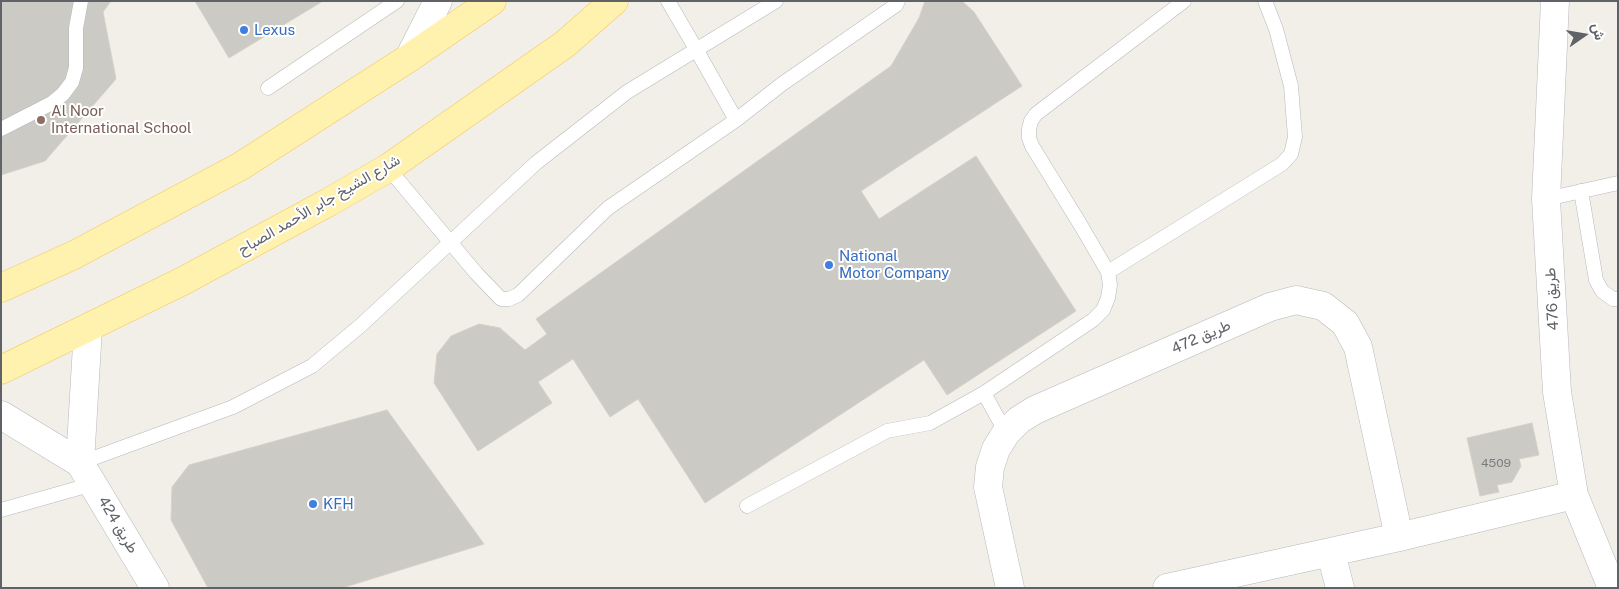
<!DOCTYPE html>
<html>
<head>
<meta charset="utf-8">
<style>
  body { margin:0 }
  #map { position:relative; width:1619px; height:589px; overflow:hidden; background:#f1efe8; font-family:"Public Sans",Vazirmatn,sans-serif }
  canvas { display:block }
  .frame { position:absolute; inset:0; border:2px solid #5f6368; pointer-events:none }
  .north { position:absolute; left:1559px; top:10px; width:50px; height:50px; -webkit-text-stroke:4px #fff; paint-order:stroke; rotate:77deg; font-size:14px; font-weight:700; line-height:20px; text-align:center; color:#5f6368 }
  .north::after { content:''; display:block; margin:auto; width:18px; height:22px; background:#5f6368; clip-path:polygon(50% 0,100% 100%,50% 72%,0 100%) }
</style>
</head>
<body>
<div id="map">
<canvas width="1619" height="589"></canvas>
<div class="frame"></div>
<div class="north">ش</div>
</div>
<script>
const context = document.querySelector('canvas').getContext('2d');
context.lineJoin = 'round';
function paint(path, color) { context.fillStyle = color; context.fill(path, 'evenodd'); }
const toPath = rows => new Path2D(rows.map(r => 'M' + r).join(''));
function stroke(path, color, width, dash) { context.strokeStyle = color; context.lineWidth = width; context.lineCap = dash ? 'butt' : 'round'; context.setLineDash(dash || []); context.stroke(path); }
function drawText(font, color, halo, rows, align = 'center') {
  context.font = font + ' "Public Sans",Vazirmatn,sans-serif'; context.lineWidth = 4; context.setLineDash([]); context.textBaseline = 'middle'; context.strokeStyle = halo; context.fillStyle = color; for (const [text, x, y, turn = 0] of rows) {
    context.save(); context.translate(x, y); context.rotate((+turn || 0) * Math.PI / 180); context.textAlign = isNaN(turn) ? turn : align; if (halo) context.strokeText(text, 0, 0); context.fillText(text, 0, 0); context.restore();
  }
}
const building = toPath([
  [1,1,111,1,103,12,116,79,45,161,1,175,1,1],
  [195,1,323,1,229,58,195,1],
  [925,1,962,1,974,12,1022,86,861,191,879,219,976,156,1076,311,947,395,924,360,705,503,638,399,610,417,573,359,538,382,552,403,478,451,434,383,437,354,451,336,479,324,500,328,525,350,547,334,536,319,891,66,919,18,925,1],
  [387,410,484,544,342,588,208,588,171,520,172,487,189,465,387,410],
  [1532,423,1539,455,1519,459,1521,466,1512,482,1497,485,1499,492,1480,496,1467,438,1532,423]
]);
const lane = toPath([
  [668,1,696,49,736,120],
  [268,88,397,1],
  [1,129,52,103,63,94,72,82,76,68,76,28,81,1],
  [388,168,476,273,501,299,509,299,518,295,608,208,736,120,782,84,896,5,898,1],
  [1581,191,1596,280,1602,291,1613,299,1618,299],
  [1546,199,1618,183],
  [1108,272,1282,164,1291,154,1295,137,1291,86,1276,29,1265,1],
  [984,393,1006,433],
  [80,463,233,407,312,366,360,326,536,163,627,92,776,1],
  [747,506,887,431,930,423,984,393,1093,320,1103,310,1108,298,1110,285,1108,272,1080,224,1032,146,1029,138,1029,129,1031,121,1036,114,1184,1],
  [1,510,93,484]
]);
const street = toPath([
  [1555,1,1546,199,1557,392,1574,495,1612,588],
  [409,58,438,1],
  [1,415,80,463,155,588],
  [80,463,88,328],
  [1331,553,1340,588],
  [1010,588,988,487,990,467,996,449,1006,433,1019,420,1035,410,1270,307,1296,300,1323,306,1345,323,1358,347,1399,537],
  [1167,588,1399,537,1574,495]
]);
const primary = toPath([
  [1,288,74,255,241,166,409,58,492,1],
  [1,370,183,281,329,202,388,168,565,44,614,1]
]);
const markers = [
  [244,30,5,"#3f7fe0"],
  [41,120,5,"#8d6e63"],
  [829,265,5,"#3f7fe0"],
  [313,504,5,"#3f7fe0"]
];
const numberNames = [
  ["4509",1496,463]
];
const shopNames = [
  ["Lexus",254,30],
  ["National",839,256],
  ["Motor Company",839,273],
  ["KFH",323,504]
];
const educationNames = [
  ["Al Noor",51,111],
  ["International School",51,128]
];
const streetNames = [
  ["شارع الشيخ جابر الأحمد الصباح",319,205,-30],
  ["طريق 476",1552,299,-93],
  ["طريق 472",1201,337,-24],
  ["طريق 424",118,525,59]
];
paint(building, '#cccac5');
stroke(building, '#d6d1c6', 1);
stroke(lane, '#b5b8bc', 15);
stroke(street, '#b5b8bc', 29);
stroke(primary, '#f2c960', 29);
stroke(lane, '#fff', 14);
stroke(street, '#fff', 28);
stroke(primary, '#fff2af', 28);
for (const [x, y, r, color] of markers) { const dot = new Path2D(); dot.arc(x, y, r, 0, 2 * Math.PI); context.fillStyle = color; context.fill(dot); stroke(dot, '#fff', 2); }
drawText('12px', '#7a7d7f', null, numberNames);
drawText('15px', '#366cbe', '#fff', shopNames, 'left');
drawText('15px', '#785e54', '#fff', educationNames, 'left');
drawText('15px', '#5f6368', '#fff', streetNames);
</script>
</body>
</html>
